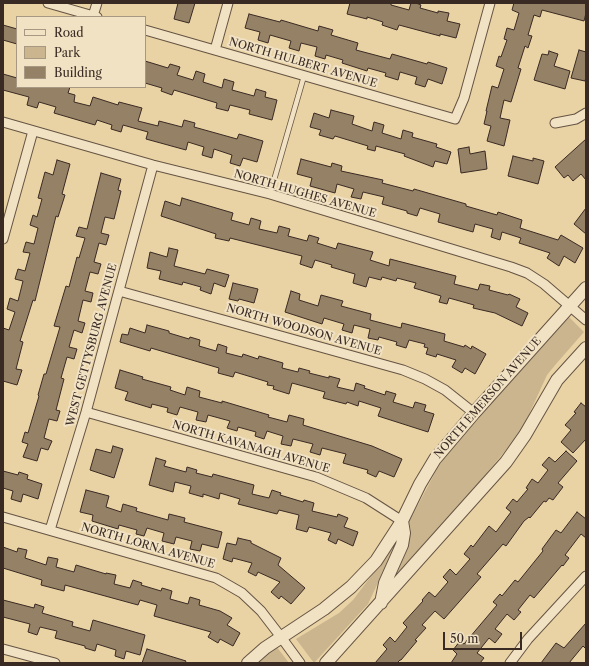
<!DOCTYPE html>
<html>
<head>
<meta charset="utf-8">
<style>
  body { margin:0 }
  #map { position:relative; width:589px; height:666px; overflow:hidden; background:#e9d2a4; font-family:"Libre Caslon Text",serif }
  canvas { display:block }
  .frame { position:absolute; inset:0; border:4px solid #392a23; pointer-events:none }
  .legend { position:absolute; left:16px; top:16px; width:130px; height:72px; box-sizing:border-box; background:#f1e2c4; border:1px solid #a79884; margin:0; padding:5px 7px; list-style:none; font-size:12px; color:#392a23 }
  .legend li { display:flex; align-items:center; gap:8px; height:20px }
  .legend b { width:20px; border:1px solid #a79884 }
  .scale { position:absolute; left:443px; top:632px; width:79px; height:18px; box-sizing:border-box; border:2px solid #392a23; border-top:0; padding-left:5px; font-size:12px; line-height:14px; white-space:nowrap; color:#392a23; -webkit-text-stroke:3px #f1e2c4; paint-order:stroke }
</style>
</head>
<body>
<div id="map">
<canvas width="589" height="666"></canvas>
<div class="frame"></div>
<ul class="legend">
<li><b style="height:5px;background:#f1e2c4"></b>Road</li>
<li><b style="height:11px;background:#cbb58e"></b>Park</li>
<li><b style="height:11px;background:#958166"></b>Building</li>
</ul>
<div class="scale">50 m</div>
</div>
<script>
const context = document.querySelector('canvas').getContext('2d');
context.lineJoin = 'round';
function paint(path, color) { context.fillStyle = color; context.fill(path, 'evenodd'); }
const toPath = rows => new Path2D(rows.map(r => 'M' + r).join(''));
function stroke(path, color, width, dash) { context.strokeStyle = color; context.lineWidth = width; context.lineCap = dash ? 'butt' : 'round'; context.setLineDash(dash || []); context.stroke(path); }
function drawText(font, color, halo, rows, align = 'center') {
  context.font = font + ' "Libre Caslon Text",serif'; context.lineWidth = 4; context.setLineDash([]); context.textBaseline = 'middle'; context.strokeStyle = halo; context.fillStyle = color; for (const [text, x, y, turn = 0] of rows) {
    context.save(); context.translate(x, y); context.rotate((+turn || 0) * Math.PI / 180); context.textAlign = isNaN(turn) ? turn : align; if (halo) context.strokeText(text, 0, 0); context.fillText(text, 0, 0); context.restore();
  }
}
const green = toPath([
  [569,317,584,332,556,364,547,375,525,423,515,439,475,487,389,582,410,538,411,530,409,522,437,469,448,452],
  [397,542,368,604,314,663,296,639,339,613,353,600],
  [276,646,289,663,256,663]
]);
const building = toPath([
  [178,3,195,3,189,23,174,19,178,3],
  [350,3,391,3,391,5,409,10,411,3,416,3,421,5,420,8,438,13,438,11,449,13,447,21,460,24,456,38,440,34,440,36,399,25,397,30,382,25,383,22,367,17,367,19,347,14,350,3],
  [514,3,586,3,586,13,584,21,542,10,540,17,534,15,528,35,532,36,528,48,525,46,518,68,521,69,511,102,504,100,500,118,510,120,504,146,487,141,491,126,484,124,487,111,486,111,492,86,498,88,504,69,496,66,499,56,501,57,507,40,504,39,507,28,514,30,519,13,512,10,514,3],
  [249,14,280,22,281,20,318,31,319,26,333,30,331,35,358,43,356,50,390,59,392,54,427,64,428,62,447,68,442,84,428,79,425,87,415,84,417,77,400,72,398,80,385,76,386,73,368,68,367,71,342,63,343,60,326,55,325,59,315,56,317,47,301,43,299,51,289,48,291,41,270,35,268,43,258,40,260,32,245,28,249,14],
  [3,25,17,29,17,44,3,40,3,25],
  [579,50,586,52,586,77,585,81,571,78,579,50],
  [549,51,558,54,554,66,570,71,565,89,534,80,542,54,548,55,549,51],
  [145,61,168,68,170,64,180,67,177,75,193,80,196,71,205,74,203,82,222,88,224,79,234,82,232,90,254,96,256,89,266,92,265,97,277,100,272,120,249,114,250,110,230,105,228,111,216,108,217,103,174,90,172,95,161,91,162,88,145,83,145,61],
  [3,74,17,78,17,87,70,87,68,93,75,95,74,102,90,106,93,97,118,105,119,102,142,108,138,121,158,126,159,121,182,127,184,120,195,123,194,127,237,139,239,134,263,141,257,162,243,158,240,166,230,163,232,155,214,149,212,158,202,155,204,147,188,142,186,150,146,139,148,132,123,125,121,132,111,129,112,125,97,120,95,125,54,113,56,107,39,102,37,108,27,105,29,97,3,90,3,74],
  [331,110,354,116,352,124,372,131,374,122,384,125,382,133,401,139,403,130,413,133,412,137,437,144,436,147,451,152,447,164,435,161,433,167,404,156,405,154,376,146,375,151,367,149,368,146,335,136,333,139,319,135,321,130,310,127,314,113,329,118,331,110],
  [586,139,586,180,581,174,573,181,568,175,564,178,555,167,586,139],
  [469,147,470,154,485,151,487,169,461,173,458,149,469,147],
  [513,156,533,161,533,158,544,161,538,184,508,176,513,156],
  [301,159,331,167,332,163,342,166,341,171,383,180,382,183,413,191,414,189,466,204,466,206,497,215,498,212,522,220,520,228,558,240,561,235,583,248,575,263,564,256,559,266,547,258,550,253,519,243,521,238,502,232,500,240,491,237,493,229,475,224,473,232,438,222,440,214,420,208,417,216,407,213,407,211,382,204,384,197,363,192,361,199,351,197,354,189,337,184,335,193,310,186,312,178,297,174,301,159],
  [57,160,70,164,62,194,65,195,58,217,56,216,35,301,33,300,20,341,23,342,16,369,22,370,17,385,3,381,3,328,9,330,15,312,7,309,10,298,18,301,23,281,15,279,18,269,25,271,30,253,23,252,26,242,34,244,38,228,30,225,33,215,37,217,42,199,38,198,45,172,53,175,57,160],
  [101,173,121,179,118,190,121,191,114,219,105,217,101,233,109,235,106,245,99,243,94,262,101,264,98,274,90,272,85,291,93,293,91,302,83,300,78,321,85,323,82,333,74,330,69,347,77,349,74,359,67,357,61,378,64,379,56,410,60,411,57,421,49,419,44,438,52,441,48,450,41,448,37,461,23,457,28,444,22,442,25,432,28,433,39,396,38,395,44,374,46,374,60,327,54,326,66,286,69,287,77,257,79,258,85,238,76,236,79,227,87,229,101,173],
  [182,198,233,213,231,220,249,225,251,218,261,221,259,229,277,233,279,226,290,229,288,236,307,241,309,235,319,238,317,243,336,249,338,243,373,252,370,260,389,266,390,259,456,276,454,284,478,290,480,284,490,286,489,290,508,295,509,294,520,299,516,307,528,313,522,326,495,313,473,308,474,305,449,298,447,304,439,302,441,296,414,288,416,283,397,278,396,281,382,277,381,280,369,277,366,287,353,283,355,274,331,267,332,265,315,260,312,268,300,264,302,256,230,238,229,241,215,238,216,234,161,216,165,201,180,206,182,198],
  [586,208,586,234,574,224,586,208],
  [169,248,178,250,174,266,205,274,207,269,229,275,225,287,214,283,211,294,200,290,201,287,183,282,182,285,159,279,161,271,147,268,150,252,167,257,169,248],
  [233,283,258,289,254,303,239,299,238,301,229,299,233,283],
  [291,291,300,294,299,300,318,306,321,295,343,301,341,306,371,314,370,320,401,328,402,323,445,334,444,341,464,347,465,345,471,349,472,346,486,354,475,374,465,368,462,373,452,367,456,360,437,354,436,357,426,354,428,348,424,347,425,344,409,340,406,348,396,345,397,342,379,337,378,340,368,338,370,329,354,325,352,333,342,330,344,324,324,318,322,324,285,312,291,291],
  [147,325,169,331,169,333,189,339,190,337,200,340,199,346,216,351,218,344,227,347,226,353,242,357,243,354,258,359,259,356,283,363,282,368,298,372,299,368,310,371,309,373,329,378,329,376,340,379,337,387,354,391,356,383,365,386,364,388,385,395,386,391,396,394,393,402,413,408,415,402,426,405,424,411,434,414,428,432,378,416,381,408,359,401,358,406,347,402,346,404,323,398,325,392,292,383,289,394,273,389,274,386,267,385,268,382,235,372,233,377,218,373,219,368,151,348,150,351,120,342,122,334,128,335,130,328,145,333,147,325],
  [120,370,143,377,142,379,171,387,170,390,185,395,187,387,200,391,199,397,222,403,222,401,269,415,268,417,287,422,289,415,304,419,303,425,372,446,402,459,394,477,379,471,376,477,367,473,368,470,343,463,346,454,322,448,320,455,310,452,313,444,293,439,291,446,281,444,283,436,267,431,264,439,255,436,256,432,238,427,237,431,227,428,230,421,208,415,206,422,196,420,198,412,180,407,177,415,167,412,168,408,152,404,151,408,125,400,128,392,115,388,120,370],
  [581,403,586,407,586,439,573,453,561,442,571,430,565,425,576,413,574,412,581,403],
  [113,446,123,449,114,478,90,470,96,449,111,453,113,446],
  [566,451,577,461,558,483,563,487,553,500,549,498,546,502,544,501,530,518,529,517,524,521,506,546,503,544,477,574,481,577,444,619,435,611,422,625,426,628,415,640,417,641,401,660,400,660,397,663,375,663,387,649,383,645,390,637,395,642,407,627,403,623,423,601,422,600,429,592,435,597,448,582,443,577,450,569,456,575,470,559,464,554,471,545,473,547,489,526,496,532,511,512,506,508,513,499,517,502,528,489,526,488,532,479,538,483,548,470,542,465,549,457,555,462,566,451],
  [156,458,166,461,164,466,186,472,187,467,197,470,196,473,212,477,213,474,254,485,252,494,269,498,272,490,281,493,280,495,303,502,304,500,314,503,312,511,337,517,338,514,348,518,344,527,358,532,353,546,338,539,336,544,328,540,331,533,309,527,307,532,296,529,299,515,279,510,277,514,238,504,240,499,220,493,219,499,203,494,203,497,189,493,191,486,175,482,173,492,149,485,156,458],
  [3,471,18,475,19,472,28,475,27,479,42,484,38,499,23,494,21,502,11,499,13,491,3,488,3,471],
  [86,490,109,496,106,507,121,512,123,504,137,508,136,511,168,520,169,514,185,518,184,522,222,532,218,548,202,544,200,551,190,549,192,541,176,537,174,544,162,541,164,533,147,528,144,536,136,534,137,530,119,525,118,529,92,521,93,515,80,512,86,490],
  [577,512,586,519,586,538,581,534,565,555,569,558,563,566,562,565,534,598,530,595,518,610,521,612,514,620,507,614,495,629,502,634,495,643,489,638,477,653,484,658,480,663,451,663,457,654,453,650,460,641,464,644,497,605,493,602,500,594,502,596,515,580,518,582,543,551,542,549,556,530,561,533,577,512],
  [238,538,251,541,251,543,281,558,278,565,305,588,291,604,281,596,279,599,271,592,280,582,258,572,256,576,248,572,252,563,233,558,232,562,223,559,227,543,236,545,238,538],
  [3,547,17,552,18,548,27,550,25,558,46,565,48,557,58,559,56,567,74,572,76,565,106,574,106,573,116,575,114,584,130,588,133,580,142,583,141,585,161,591,162,588,172,591,170,599,188,604,190,597,200,600,199,605,220,611,232,618,227,625,240,633,233,646,220,639,218,643,208,637,211,632,154,616,157,605,140,600,138,605,65,585,64,591,41,585,42,580,3,568,3,547],
  [3,600,34,608,35,604,44,607,42,613,73,622,72,626,90,631,93,620,145,635,140,655,126,651,124,659,115,656,116,650,97,644,95,651,85,648,85,646,55,638,57,631,40,627,37,635,28,632,30,624,3,617,3,600],
  [586,623,586,649,583,646,569,663,541,663,556,643,564,648,586,623],
  [147,649,186,661,185,663,142,663,147,649]
]);
const service = toPath([
  [270,194,304,76]
]);
const minor = toPath([
  [48,3,97,17],
  [93,16,97,3],
  [145,30,455,119,464,98,490,3],
  [215,50,228,3],
  [3,122,153,165,270,194,511,267,527,273,544,284,586,320],
  [555,123,576,119,586,113],
  [3,239,33,131],
  [119,291,403,370,425,379,445,390,474,413],
  [86,412,316,477,366,498,402,521],
  [3,517,216,578,242,593,261,611,281,637,300,663],
  [50,530,86,412,153,165],
  [3,649,55,663],
  [510,663,528,639,586,576]
]);
const tertiary = toPath([
  [381,603,385,583,402,545,404,533,402,521],
  [248,663,265,648,324,609,351,587,376,561,402,521,420,484,435,459,474,413,586,288],
  [326,663,506,462,525,435,557,380,586,348]
]);
const streetNames = [
  ["NORTH HULBERT AVENUE",303,63,16],
  ["NORTH HUGHES AVENUE",305,194,16],
  ["NORTH WOODSON AVENUE",304,330,16],
  ["WEST GETTYSBURG AVENUE",92,345,-75],
  ["NORTH EMERSON AVENUE",488,398,-49],
  ["NORTH KAVANAGH AVENUE",251,447,16],
  ["NORTH LORNA AVENUE",148,546,16]
];
paint(green, '#cbb58e');
paint(building, '#958166');
stroke(building, '#392a23', 1);
stroke(service, '#655443', 6);
stroke(minor, '#655443', 11);
stroke(tertiary, '#655443', 14);
stroke(service, '#f1e2c4', 4.5);
stroke(minor, '#f1e2c4', 9);
stroke(tertiary, '#f1e2c4', 12);
drawText('11px', '#392a23', '#f1e2c4', streetNames);
</script>
</body>
</html>
